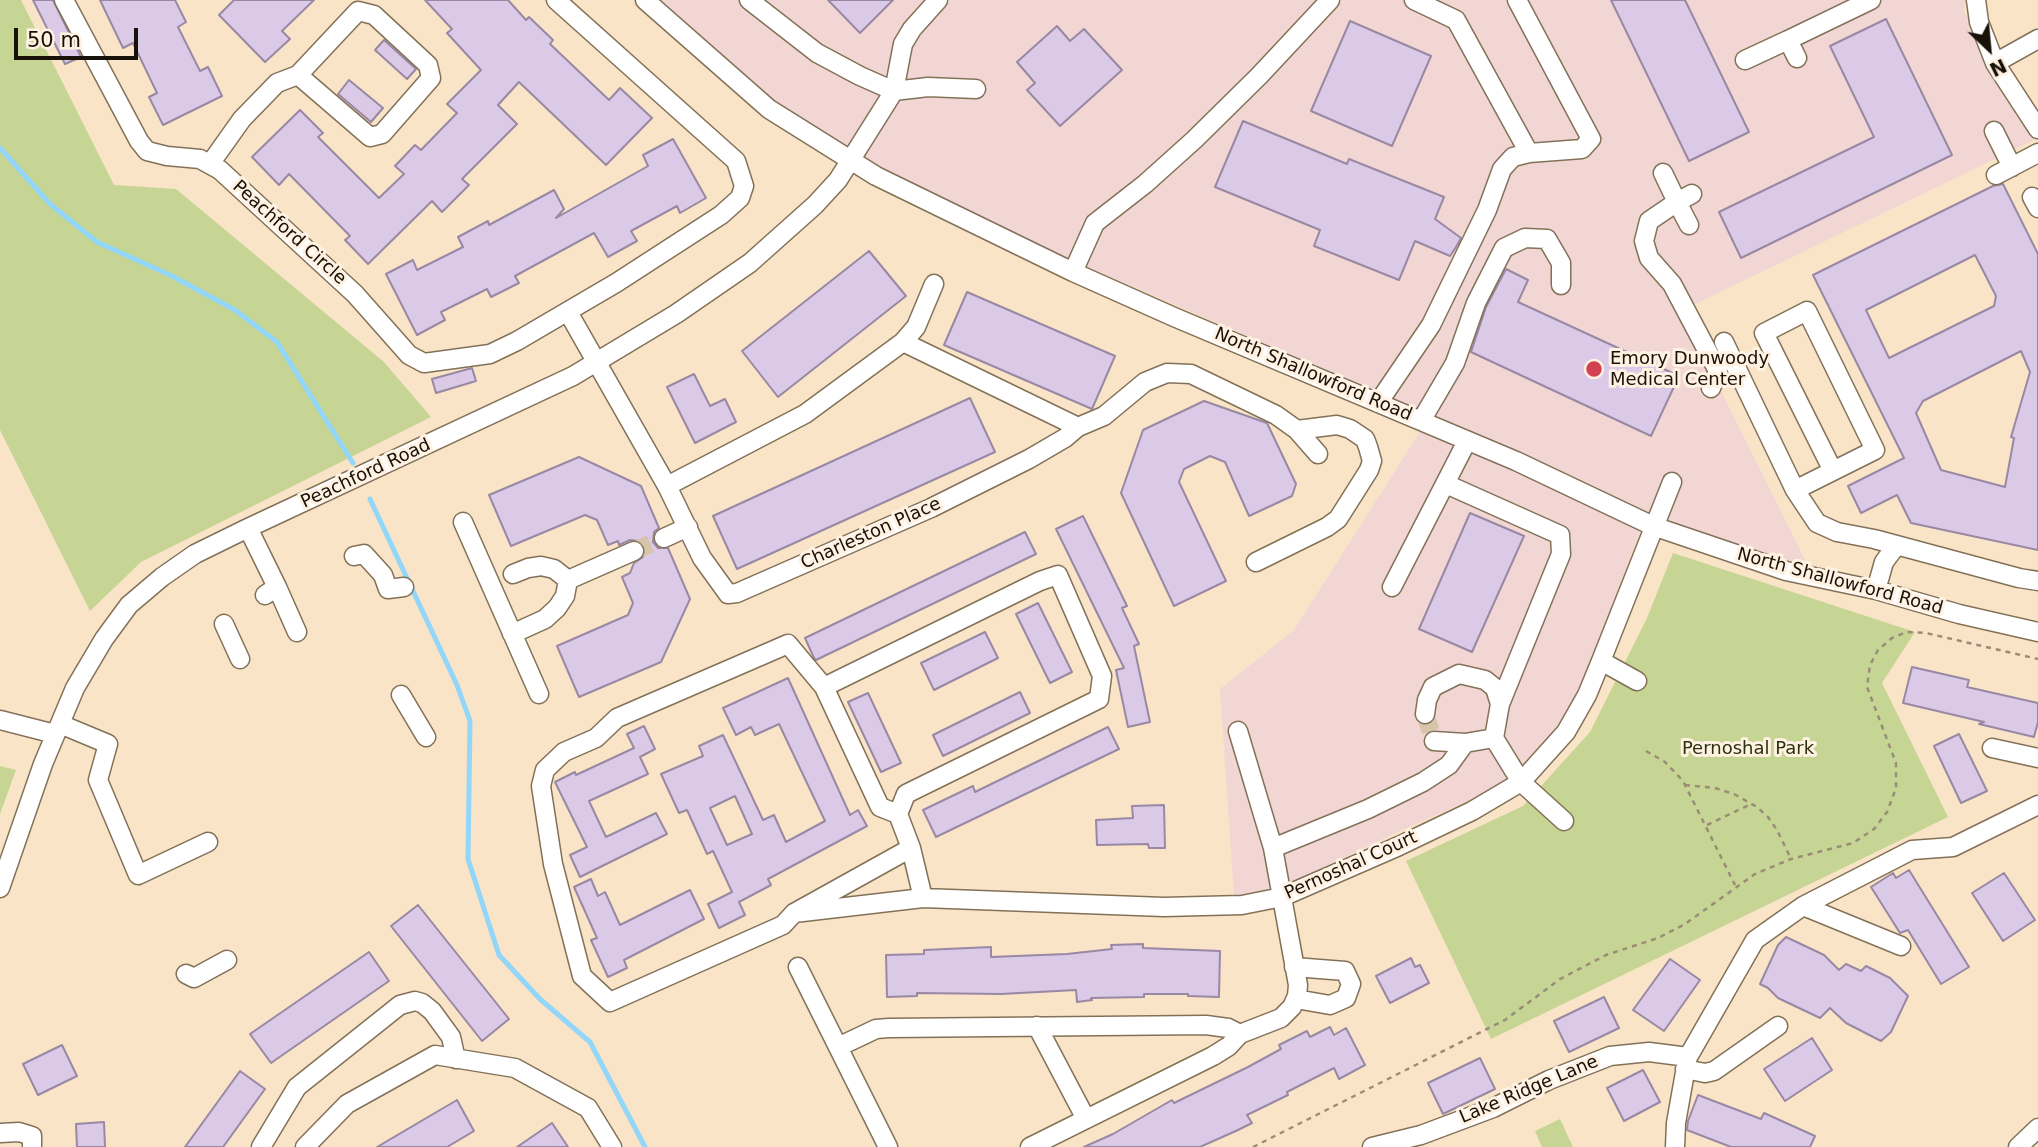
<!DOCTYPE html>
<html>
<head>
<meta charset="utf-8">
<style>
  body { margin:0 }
  #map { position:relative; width:2038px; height:1147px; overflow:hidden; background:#f9e4c8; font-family:"DejaVu Sans",sans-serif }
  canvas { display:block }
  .north { position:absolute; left:1954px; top:14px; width:70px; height:70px; -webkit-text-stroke:5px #fff2e2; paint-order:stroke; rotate:154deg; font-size:19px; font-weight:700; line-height:28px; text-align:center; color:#181108 }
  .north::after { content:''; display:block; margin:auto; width:24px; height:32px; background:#181108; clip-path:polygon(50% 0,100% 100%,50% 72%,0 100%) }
  .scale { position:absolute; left:14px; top:28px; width:124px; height:32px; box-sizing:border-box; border:4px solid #181108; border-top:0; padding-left:9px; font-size:21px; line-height:24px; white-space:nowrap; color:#181108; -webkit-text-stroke:5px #fff2e2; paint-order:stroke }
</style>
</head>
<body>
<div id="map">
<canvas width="2038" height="1147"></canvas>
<div class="north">N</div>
<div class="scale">50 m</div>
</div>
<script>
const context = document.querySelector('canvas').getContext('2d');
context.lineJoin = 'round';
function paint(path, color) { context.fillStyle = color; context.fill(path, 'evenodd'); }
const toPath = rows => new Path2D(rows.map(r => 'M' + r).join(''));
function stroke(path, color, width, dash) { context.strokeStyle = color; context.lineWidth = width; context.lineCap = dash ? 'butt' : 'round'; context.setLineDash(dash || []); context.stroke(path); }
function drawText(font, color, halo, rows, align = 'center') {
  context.font = font + ' "DejaVu Sans",sans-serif'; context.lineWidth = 6; context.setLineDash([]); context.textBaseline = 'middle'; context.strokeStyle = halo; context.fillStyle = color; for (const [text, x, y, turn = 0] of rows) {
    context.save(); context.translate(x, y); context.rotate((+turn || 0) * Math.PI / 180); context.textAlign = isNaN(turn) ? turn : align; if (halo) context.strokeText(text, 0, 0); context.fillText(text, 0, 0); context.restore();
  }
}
const commercial = toPath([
  [651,0,1965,0,1964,12,2038,121,2038,138,1681,311,1813,576,1644,521,1580,687,1529,774,1391,835,1235,911,1220,689,1294,630,1428,419,1243,334,1006,232,852,173]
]);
const green = toPath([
  [0,0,21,0,114,185,176,189,384,362,431,417,141,562,90,611,0,430],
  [1673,553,1915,632,1882,683,1948,817,1491,1039,1406,861,1523,806,1590,732,1647,618],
  [0,766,16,770,0,814],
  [1560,1119,1573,1147,1542,1147,1535,1131]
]);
const stream = toPath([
  [0,148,50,204,97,242,172,276,235,310,277,342,353,463],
  [370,499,457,685,470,721,468,859,499,955,540,999,590,1042,645,1147]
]);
const building = toPath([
  [33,0,53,0,81,57,65,64,33,0],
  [100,0,175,0,186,22,178,27,200,71,208,67,222,96,163,125,149,97,157,93,133,43,123,48,100,0],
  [234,0,314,0,282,31,290,39,265,62,219,15,234,0],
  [425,0,508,0,526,20,529,17,553,40,550,44,609,100,620,88,652,118,606,165,519,82,498,105,517,124,462,179,469,185,442,212,432,201,368,264,345,240,350,236,289,174,279,185,252,157,300,110,323,133,318,137,379,198,404,174,395,166,415,145,421,150,457,113,447,104,481,70,447,33,452,29,425,0],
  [828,0,893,0,860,33,828,0],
  [1611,0,1685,0,1749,132,1689,161,1611,0],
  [1886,19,1952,155,1741,258,1719,212,1874,137,1830,46,1886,19],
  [1350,21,1431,56,1392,146,1311,111,1350,21],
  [1057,26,1070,41,1084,29,1122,70,1060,126,1027,90,1035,83,1017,62,1057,26],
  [384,40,416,69,407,79,375,50,384,40],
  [349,80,383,108,371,122,338,94,349,80],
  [1243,121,1347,164,1349,159,1444,197,1435,219,1461,238,1456,247,1450,256,1415,241,1399,280,1314,246,1320,230,1215,187,1243,121],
  [673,139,706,198,680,213,677,206,631,231,637,241,608,257,594,233,515,276,519,283,491,297,487,289,441,312,445,320,417,335,386,274,413,260,417,270,463,247,458,237,488,221,489,225,554,190,564,209,556,218,648,166,643,155,673,139],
  [2003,184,2038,254,2038,550,1911,523,1897,495,1861,513,1848,486,1904,458,1813,275,1993,186,2003,184],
  [1975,255,1996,296,1994,306,1889,358,1866,310,1975,255],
  [2021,351,2030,372,2011,437,2014,438,2005,487,1941,470,1916,413,1923,401,2021,351],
  [869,251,906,296,778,397,742,351,869,251],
  [1506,269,1528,280,1518,302,1679,376,1651,436,1471,352,1486,307,1506,269],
  [967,292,1115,356,1092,409,944,345,967,292],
  [472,368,476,381,436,393,432,379,472,368],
  [694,374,710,406,725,399,736,422,695,443,667,387,694,374],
  [970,398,995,452,737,569,713,516,970,398],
  [1204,401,1267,423,1296,484,1292,496,1249,516,1225,462,1210,456,1184,469,1179,482,1226,581,1174,606,1121,493,1143,430,1204,401],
  [579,457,641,486,659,528,654,532,653,542,658,548,668,548,690,599,661,662,579,697,557,646,628,615,633,603,622,577,630,573,634,563,643,557,645,552,643,545,646,538,639,541,630,540,619,545,618,541,608,545,597,520,585,515,511,546,489,495,579,457],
  [1470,513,1524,536,1472,652,1419,629,1470,513],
  [1083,516,1127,606,1122,608,1139,644,1134,646,1150,722,1128,727,1116,670,1124,668,1056,529,1083,516],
  [1025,532,1036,554,816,660,814,658,805,638,1025,532],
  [1038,603,1072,672,1050,683,1016,614,1038,603],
  [985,632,998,658,934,690,921,663,985,632],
  [1912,667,1969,680,1967,687,2038,703,2038,722,2034,737,1979,724,1984,722,1903,703,1912,667],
  [788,678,850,815,858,810,867,826,768,879,771,885,739,902,745,915,719,928,708,904,732,892,713,851,707,854,687,810,679,813,661,774,703,756,699,746,723,735,763,820,774,815,786,842,825,821,779,724,755,735,751,727,736,735,723,708,788,678],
  [735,796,752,834,727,845,710,808,735,796],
  [1020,692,1030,713,943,756,933,735,1020,692],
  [868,693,901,763,881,772,848,702,868,693],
  [644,726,655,749,640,757,648,774,589,801,606,837,656,813,667,834,580,877,570,855,587,847,555,782,575,772,576,775,634,748,627,734,644,726],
  [1108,727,1119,749,936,837,923,810,973,786,975,792,1108,727],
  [1959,734,1987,791,1961,803,1934,746,1959,734],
  [1164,805,1165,848,1149,848,1148,844,1097,845,1096,820,1133,818,1132,806,1164,805],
  [1909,870,1969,967,1941,984,1908,930,1900,933,1871,887,1893,873,1896,878,1909,870],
  [2004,873,2035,920,2003,941,1972,893,2004,873],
  [591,879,598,896,605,892,620,925,690,890,704,919,624,960,627,968,608,977,591,940,597,938,574,887,591,879],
  [418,905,509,1019,482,1041,391,926,418,905],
  [1786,937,1824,955,1839,970,1846,964,1861,971,1866,966,1890,978,1908,996,1891,1032,1881,1041,1846,1023,1830,1008,1820,1018,1778,998,1768,988,1760,984,1778,945,1786,937],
  [1143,944,1143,948,1220,951,1219,997,1188,996,1188,994,1144,994,1144,997,1091,998,1092,1000,1077,1002,1076,990,1001,994,917,993,917,996,887,997,886,955,924,954,924,950,991,947,991,957,1067,954,1112,949,1111,945,1143,944],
  [369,952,389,981,271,1063,250,1034,369,952],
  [1411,958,1415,967,1420,965,1429,983,1390,1003,1376,976,1411,958],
  [1670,959,1700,980,1664,1031,1633,1010,1670,959],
  [1604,997,1619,1028,1569,1052,1554,1021,1604,997],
  [1330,1027,1334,1035,1346,1028,1365,1065,1339,1079,1334,1068,1287,1092,1288,1095,1247,1115,1252,1123,1238,1130,1200,1147,1084,1147,1113,1134,1172,1100,1174,1103,1248,1067,1281,1049,1279,1045,1307,1031,1310,1037,1330,1027],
  [1812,1038,1832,1070,1785,1101,1764,1069,1812,1038],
  [62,1045,77,1076,38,1095,23,1064,62,1045],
  [1480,1058,1495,1089,1443,1114,1428,1083,1480,1058],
  [1643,1070,1660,1102,1624,1121,1607,1088,1643,1070],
  [240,1071,265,1089,223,1147,185,1147,240,1071],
  [1698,1095,1761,1119,1764,1113,1815,1136,1810,1147,1731,1147,1687,1130,1688,1121,1698,1095],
  [457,1100,474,1131,447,1147,377,1147,457,1100],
  [104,1122,105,1147,77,1147,76,1124,104,1122],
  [552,1123,568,1147,517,1147,552,1123]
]);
const minorTunnel = toPath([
  [634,551,664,538],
  [1425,714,1434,741]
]);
const path = toPath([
  [1646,751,1665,762,1683,781,1735,885],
  [1685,785,1715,788,1734,794,1757,807,1768,817,1777,830,1791,859],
  [1707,825,1751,804],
  [1253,1147,1505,1020,1560,979,1606,955,1658,938,1685,924,1755,874,1791,859,1853,843,1874,829,1887,812,1896,788,1896,763,1867,687,1870,665,1878,650,1892,638,1906,632,1926,633,2038,659]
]);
const minor = toPath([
  [64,0,139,141,147,151,167,156,200,159,220,170,355,294,409,355,424,363,490,354,517,341,616,283,721,215,740,198,744,186,736,161,556,0],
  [645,0,769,109,876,176,1073,272,1174,317,1516,461,1653,526,1786,571,1876,590,1959,614,2038,632],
  [749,0,817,53,860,76,894,91,903,44,912,29,938,0],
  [1414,0,1456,20,1529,153],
  [1976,0,1979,22,1995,63,2038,129],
  [1797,58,1788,40,1871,0],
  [1745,60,1788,40],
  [1995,63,2038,39],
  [1994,131,2012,167],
  [210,164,242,119,277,83,298,75,370,137,382,134,431,78,428,65,374,15,358,11,298,75],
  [1663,173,1677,202,1692,194],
  [1996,175,2038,153],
  [2032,197,2038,208],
  [1689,225,1677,202,1649,221,1644,241,1649,258,1672,284,1718,371,1711,388],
  [1073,272,1095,223,1145,184,1194,140,1259,76,1330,0],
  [568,312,667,486,702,558,728,594,737,593,931,508,1029,459,1065,438,1078,427],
  [903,342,1078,427,1104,416,1145,382,1167,373,1191,374,1276,415,1297,430,1318,454],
  [1724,342,1795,490,1817,523,1837,532,1874,539,2019,578,2038,581],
  [1378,403,1431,325,1487,210,1502,169,1513,157,1529,153,1582,149,1591,139,1517,0],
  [1421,421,1455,363,1476,303,1504,248,1525,238,1547,239,1561,263,1561,285],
  [1446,484,1560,535,1561,554,1500,704,1494,738],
  [667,486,805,414,903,342,916,327,934,284],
  [1795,490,1875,450,1807,311,1764,333,1833,471],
  [463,522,539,694],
  [248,528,277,587,265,595],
  [664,538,688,527],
  [354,556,364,554,383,575,388,589,404,587],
  [1256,562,1327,527,1338,519,1369,470,1372,461,1368,447,1365,439,1350,429,1337,425,1297,430],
  [513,574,528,568,541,566,554,569,568,580],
  [568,580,634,551],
  [277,587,297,632],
  [1392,587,1467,441],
  [1876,590,1884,562,1896,546],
  [224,624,240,659],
  [512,634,545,619,557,608,565,596,568,580],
  [1601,661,1637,681],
  [824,687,1040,581,1058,575,1102,676,1099,699,906,794,898,814,911,848,923,898],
  [401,695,426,737],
  [1425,714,1427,700,1433,687,1459,674,1485,680,1495,688,1500,704],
  [0,720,55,734],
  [60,724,108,744,98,780,138,875,208,842],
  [1434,741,1465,743],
  [1992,748,2038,758],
  [898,814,880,807,824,687,788,644,617,718,596,738,564,752,545,770,541,786,553,864,582,976,610,1002,783,925,794,913,911,848],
  [1273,848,1368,809,1423,782,1449,765,1465,743,1494,738,1521,782,1564,821],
  [0,888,43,764,75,688,104,639,129,605,162,577,195,554,248,528,573,376,676,314,750,263,815,205,838,180,894,91,928,87,976,89],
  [1803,906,1901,946],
  [794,913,923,898,1164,907,1242,905,1282,897,1399,846,1472,811,1521,782,1566,732,1587,695,1601,661,1672,482],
  [798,967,888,1147],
  [1294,967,1345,971,1351,984,1346,998,1330,1005,1296,999],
  [186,974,194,978,227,960],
  [1037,1026,1086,1119],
  [838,1047,876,1029,889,1028,1206,1025,1228,1028,1240,1034,1281,1018,1292,1007,1297,996,1298,985,1273,848,1238,731],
  [1685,1069,1705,1073,1714,1071,1778,1026],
  [0,1133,19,1132,32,1136,32,1147],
  [261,1147,297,1087,400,1005,415,1001,422,1003,432,1011,451,1037,456,1059],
  [305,1147,347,1104,435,1055,515,1068,588,1108,612,1147],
  [1030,1147,1213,1056,1229,1046,1240,1034],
  [1372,1147,1421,1135,1493,1108,1549,1080,1610,1056,1649,1052,1688,1057,1755,940,1803,906,1912,850,1953,847,2038,805],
  [1675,1147,1676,1123,1687,1061],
  [2018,1147,2038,1128]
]);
const markers = [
  [1594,369,9,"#d34252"]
];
const streetNames = [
  ["Peachford Circle",289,233,42],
  ["North Shallowford Road",1313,375,23],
  ["Peachford Road",366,474,-25],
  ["Charleston Place",871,534,-24],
  ["North Shallowford Road",1840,582,15],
  ["Pernoshal Court",1351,866,-24],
  ["Lake Ridge Lane",1529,1090,-23]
];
const poiNames = [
  ["Emory Dunwoody",1610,359],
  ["Medical Center",1610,380]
];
const parkNames = [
  ["Pernoshal Park",1748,749]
];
paint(commercial, '#f1d6d4');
paint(green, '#c6d593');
stroke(stream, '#92d6f9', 5);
paint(building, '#dbcae7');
stroke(building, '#9988a3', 2);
stroke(minorTunnel, '#d7c4ab', 18, [18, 9]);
stroke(minor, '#837157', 21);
stroke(path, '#9b8c78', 2.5, [5, 5]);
stroke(minor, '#fff', 18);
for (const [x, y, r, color] of markers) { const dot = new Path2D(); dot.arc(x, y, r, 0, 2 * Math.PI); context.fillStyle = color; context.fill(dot); stroke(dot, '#fff2e2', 2.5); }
drawText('18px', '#181108', '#fff2e2', streetNames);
drawText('18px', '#181108', '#fff2e2', poiNames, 'left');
drawText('18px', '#2b3210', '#fff2e2', parkNames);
</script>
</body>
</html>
